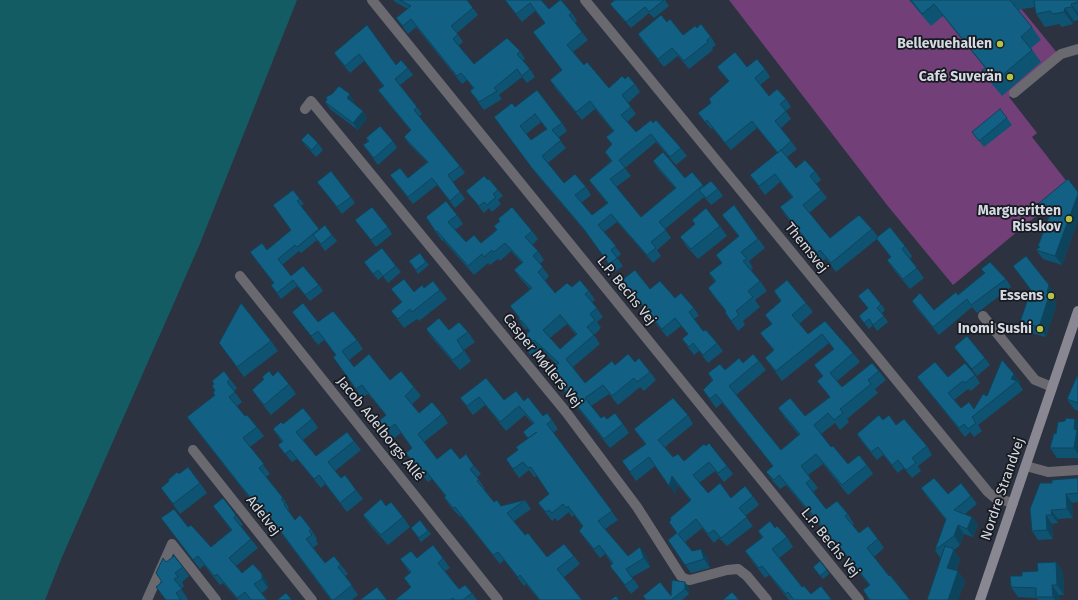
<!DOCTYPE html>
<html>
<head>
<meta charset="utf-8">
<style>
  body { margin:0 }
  canvas { display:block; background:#2c323f }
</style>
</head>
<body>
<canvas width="1078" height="600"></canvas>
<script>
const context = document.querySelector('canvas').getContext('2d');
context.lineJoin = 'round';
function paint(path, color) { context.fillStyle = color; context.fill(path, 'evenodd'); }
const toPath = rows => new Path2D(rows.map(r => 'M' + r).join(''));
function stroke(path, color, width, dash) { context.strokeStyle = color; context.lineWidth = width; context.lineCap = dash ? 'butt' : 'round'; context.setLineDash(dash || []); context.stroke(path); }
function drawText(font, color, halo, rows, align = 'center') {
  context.font = font + ' "Fira Sans",sans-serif'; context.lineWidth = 3.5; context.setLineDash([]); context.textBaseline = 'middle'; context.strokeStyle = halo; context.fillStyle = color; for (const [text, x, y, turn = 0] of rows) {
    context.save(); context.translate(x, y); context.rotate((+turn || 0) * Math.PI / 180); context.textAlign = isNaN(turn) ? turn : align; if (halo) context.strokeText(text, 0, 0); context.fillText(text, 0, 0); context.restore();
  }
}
const green = toPath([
  [729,0,1014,0,1058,54,1009,97,1037,133,1032,137,1071,187,953,285,887,205]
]);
const water = toPath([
  [0,0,297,0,199,246,62,557,45,600,0,600]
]);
const street = toPath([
  [372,0,859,600],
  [585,0,988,492,995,498,1013,503],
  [1014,93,1061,54,1078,49],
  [305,109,311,101,566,412,637,507,681,576,685,579,690,580,727,570,738,569,747,576,767,600],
  [240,276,498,600],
  [983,316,1035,380,1052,387],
  [193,450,312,600],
  [1026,466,1048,472,1078,470],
  [147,600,172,544,216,600]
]);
const secondary = toPath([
  [980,600,1078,311]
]);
const wall = toPath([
  [393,0,467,0,478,15,457,33,463,42,458,46,474,64,520,51,525,59,523,60,530,69,535,77,527,83,522,77,499,95,502,99,484,110,470,91,473,88,467,80,462,84,416,27,408,34,396,18,408,9,395,2],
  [505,0,541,0,549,9,572,13,577,21,575,23,588,40,573,52,584,65,609,88,625,79,635,84,640,92,628,103,636,114,627,122,636,132,653,123,681,148,687,156,676,165,656,142,625,168,631,176,616,187,641,217,675,188,658,169,653,161,685,178,692,172,704,187,718,189,723,196,711,205,704,197,665,229,671,238,657,250,661,256,653,263,617,222,604,232,621,254,617,258,623,266,615,272,589,236,538,176,500,125,515,107,562,123,567,131,558,138,566,148,548,163,564,183,586,187,591,195,581,203,592,215,607,203,595,188,589,180,611,161,605,152,612,145,606,137,613,131,595,109,582,120,555,88,550,80,562,70,533,32,545,23,535,11,522,22],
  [541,122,547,129,531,140,526,134],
  [615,0,665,0,669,6,654,18,649,13,631,28,615,10,610,4],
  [909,0,1078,0,1078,20,1074,21,1073,24,1062,27,1059,24,1045,27,1036,14,1035,7,1018,10,1032,27,1041,40,1031,48,1041,62,1002,96,991,83,982,70,985,68,943,16,931,26],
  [667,22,683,35,697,28,711,37,716,45,712,48,713,50,689,69,678,56,664,67,643,42,638,34],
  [367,25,396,65,408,68,413,75,400,85,422,114,419,116,460,166,465,173,453,182,465,199,455,208,437,185,413,204,395,182,390,175,408,178,427,162,409,144,404,137,411,131,383,97,378,90,383,86,364,61,350,73,339,60,334,53],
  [717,67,747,67,765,69,770,77,760,85,769,96,786,99,791,107,786,111,791,119,781,128,797,149,787,157,796,168,815,171,821,180,816,184,827,198,809,213,830,238,872,229,878,237,905,246,912,256,910,259,924,278,910,289,894,270,887,260,891,257,877,239,836,272,826,259,822,261,786,216,780,207,792,197,780,182,765,195,750,175,778,153,757,128,731,150,712,128,711,129,698,113,711,103,729,82],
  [354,101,353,103,363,111,367,118,358,130,330,109,325,102],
  [1007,118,1012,125,984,147,972,132],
  [366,138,393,141,397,148,378,165,363,145,368,142],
  [301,140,318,143,323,150,316,157,306,146],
  [488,180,498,190,503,196,498,200,501,204,492,212,489,208,484,213,471,197,466,191],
  [317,182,351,197,355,203,342,214],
  [1078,192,1078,221,1062,265,1043,259,1036,250,1039,248,1038,246,1050,215,1045,213,1038,204],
  [300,199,304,204,301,206,319,229,332,235,337,241,325,251,317,240,301,253,299,251,282,265,291,276,319,285,323,291,310,301,297,286,281,299,271,285,274,284,250,252,267,250,291,230,273,205],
  [734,205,765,248,749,261,753,268,751,270,760,281,767,291,755,300,760,307,743,321,745,325,738,331,725,312,726,311,714,297,708,288,715,282,709,273,722,263,716,255,739,237,722,215],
  [457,215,463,224,455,230,466,242,481,243,497,230,494,226,532,231,538,239,532,245,538,251,544,260,540,264,549,276,545,281,555,293,572,287,589,291,595,300,592,302,603,317,597,322,601,328,594,335,600,344,573,367,585,383,615,365,635,362,650,372,656,380,644,391,640,387,618,405,609,394,591,406,601,418,623,424,629,433,610,448,555,380,549,371,557,365,540,348,531,356,519,340,529,331,528,329,525,329,519,320,519,318,510,306,530,289,520,278,514,270,522,263,511,251,500,261,498,259,490,265,488,263,474,275,443,240,442,241,426,217],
  [567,324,576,335,560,349,550,338],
  [355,220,388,227,392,234,376,247],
  [692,220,720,226,727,236,698,259,687,247,680,237,695,224],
  [420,253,429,265,418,274,409,261],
  [364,262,396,266,401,272,388,283,383,276,378,280],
  [1013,266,1056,295,1054,300,1057,303,1046,337,1027,332,1020,322,1031,290],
  [981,269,1006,279,1011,287,977,313,972,307,939,335,917,309,912,301,934,310,958,295,984,273],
  [622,280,650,289,675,298,694,308,699,316,694,319,703,331,717,343,723,351,708,363,699,351,694,355,687,346,682,339,688,334,681,326,667,337,627,288],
  [424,288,440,290,447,299,419,321,417,319,404,328,391,311,402,303,391,289,414,292],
  [774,291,806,303,813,312,799,324,808,334,825,321,853,353,860,362,837,381,842,387,879,371,886,380,875,389,878,393,847,419,849,422,840,430,835,423,821,434,831,447,848,464,867,465,873,474,848,495,823,464,808,475,818,488,813,492,826,509,848,514,854,524,853,525,859,533,878,539,884,548,874,557,889,576,910,600,869,600,863,590,869,585,841,550,836,554,822,536,826,533,786,485,780,489,773,481,766,472,773,466,722,403,716,408,703,390,712,380,708,373,725,370,743,363,759,361,766,370,736,395,781,450,799,435,785,418,778,408,805,416,830,397,817,381,823,377,814,365,834,349,829,343,782,381,765,358,774,351,760,333,772,324,765,315,781,301],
  [858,296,881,304,885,310,882,313,888,322,877,331,873,325,869,329,859,316,868,308],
  [292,312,318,322,357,340,363,349,349,360,354,367,390,380,414,387,421,396,412,404,419,413,442,414,448,423,424,442,437,459,460,459,474,466,481,474,477,477,485,489,484,489,494,502,501,506,525,500,531,509,514,521,525,535,547,557,574,556,580,564,564,577,582,600,539,600,526,584,524,586,504,560,500,564,461,516,460,517,450,506,444,497,445,496,432,479,428,482,412,462,406,453,412,448,401,433,393,439,379,421,386,415,368,394,362,398,333,357,336,355,324,340,318,345],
  [426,329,468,332,475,342,464,350,471,361,460,370,433,339],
  [271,341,278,351,244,377,219,343],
  [954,347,985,358,990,365,977,376],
  [1002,360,1020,382,1019,384,1023,390,978,425,982,431,974,437,970,432,965,437,923,385,917,377,948,377,975,375,980,383,971,391,968,389,954,400,961,408,974,409,987,396],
  [1078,374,1078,411,1074,409,1067,399],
  [486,378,504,400,524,401,543,416,547,413,558,429,553,433,618,520,605,529,628,556,646,555,650,567,632,577,639,587,631,594,610,566,612,564,605,554,600,558,585,539,579,531,583,527,574,515,572,517,569,512,558,521,555,518,552,521,538,503,549,494,537,476,534,477,529,470,519,478,506,459,518,450,528,439,523,432,533,424,525,415,506,431,485,405,473,415,460,398],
  [230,379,237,388,234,391,242,402,237,406,245,416,257,427,264,436,250,447,270,474,266,477,283,498,289,508,288,509,291,514,290,514,295,520,311,529,317,539,316,540,318,544,313,548,325,563,341,565,348,574,345,576,358,595,352,600,331,600,272,521,270,523,248,496,194,427,187,417,215,396,215,391,212,386],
  [289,384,296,394,271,415,259,400,252,390],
  [688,415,693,424,665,447,673,457,684,461,704,444,727,466,733,474,724,482,715,471,699,483,708,493,731,498,753,496,759,505,745,516,753,526,727,546,719,538,714,543,702,528,685,542,692,551,707,557,710,568,691,573,668,540,677,533,669,522,691,501,678,485,675,494,655,466,636,481,622,461,645,444,634,429],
  [312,419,318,428,303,440,316,456,354,441,361,450,335,471,341,478,356,490,363,499,347,512,325,484,321,488,297,459,292,462,278,445,282,442,273,429,283,424],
  [1075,419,1078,423,1078,458,1057,458,1050,448,1056,434],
  [883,420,896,425,927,446,932,455,918,466,921,471,912,478,904,468,898,473,883,455,877,460,862,442,857,434],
  [179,474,200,483,207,493,180,514,161,488],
  [1078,478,1078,502,1072,503,1073,518,1058,519,1058,523,1052,524,1053,539,1038,540,1032,531,1052,483],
  [921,488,948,494,971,496,977,504,965,514,972,517,978,525,973,537,964,534,960,545,954,550,960,559,956,571,958,571,965,581,958,600,927,600,941,559,935,550,946,520,927,497],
  [213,506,236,515,243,525,241,526,251,539,258,548,236,566,242,573,262,574,268,584,268,588,262,593,267,600,238,600,223,583,220,585,204,565,200,569,161,518,188,527,211,547,231,530],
  [386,506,403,517,410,527,388,545,370,525,363,515],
  [420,520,431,534,421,542,411,528],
  [775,528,787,537,793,547,779,558,802,587,811,594,821,586,832,600,789,600,769,575,765,578,752,561,745,551,762,538,758,531],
  [417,558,443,558,450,568,445,571,459,589,472,593,477,600,395,600,411,588,404,578,410,573,400,559],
  [166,562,183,567,189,576,182,582,184,586,181,589,188,599,186,600,166,600,156,587,162,582],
  [1056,562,1063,572,1064,595,1059,595,1060,600,1038,600,1036,598,1018,597,1011,587,1022,576,1038,571],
  [813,567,827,570,829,574,823,579],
  [672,580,689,588,689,594,682,600,646,600,671,596]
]);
const shadedWall = toPath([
  [1071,4,1078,13,1078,16,1072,7],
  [1065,8,1074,21,1073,24,1064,12],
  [350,94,354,101,351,105,347,98],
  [363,111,367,118,358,130,353,123],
  [1078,194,1078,221,1062,265,1055,256],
  [1049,285,1056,295,1054,300,1057,303,1046,337,1039,327,1047,292],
  [1014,374,1020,382,1019,384,1017,381,1011,379],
  [1075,419,1078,423,1078,454,1074,448,1074,429],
  [672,476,678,485,675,494,669,486],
  [1066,494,1072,503,1073,518,1067,509],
  [1051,510,1058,519,1058,523,1052,515],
  [1046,515,1052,524,1053,539,1047,530],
  [972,517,978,525,973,537,967,529],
  [958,525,964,534,960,545,954,536],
  [640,547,646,555,650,567,644,558],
  [701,549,707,557,710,568,704,559],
  [954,549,960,559,953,577,947,568],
  [1056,562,1063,572,1064,595,1057,585],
  [958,571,965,581,958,600,948,600],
  [262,574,268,584,268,588,262,579],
  [685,582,689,588,689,594,685,589],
  [1052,585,1059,595,1060,600,1055,600,1053,597]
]);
const building = toPath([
  [400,0,467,0,473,8,451,26,458,34,453,39,474,64,507,38,520,51,517,54,530,69,522,76,517,69,494,88,497,91,479,102,470,91,474,88,461,73,457,76,411,19,403,26,396,18,411,6,400,0],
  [505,0,541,0,549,9,560,0,561,0,572,13,569,15,582,32,567,45,584,65,587,62,609,88,622,76,625,79,628,76,635,84,622,95,631,107,621,115,636,132,651,120,653,123,656,120,681,148,670,157,651,134,619,160,625,168,610,179,641,217,676,188,653,161,663,152,685,178,692,172,703,185,659,222,666,230,651,242,656,248,647,255,611,214,598,225,616,246,611,250,617,258,609,264,583,228,532,168,494,117,512,103,515,107,537,90,562,123,552,130,561,140,542,156,564,183,575,174,586,187,575,195,592,215,608,203,589,180,612,161,605,152,612,144,606,137,614,131,590,101,576,112,550,80,562,70,533,32,545,23,530,3,516,14,505,0],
  [535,114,547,129,531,140,520,126,535,114],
  [615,0,664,0,649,12,645,7,626,22,610,4,615,0],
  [911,0,1010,0,1032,27,1021,37,1032,50,993,83,982,70,986,68,934,4,922,14,911,0],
  [1034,0,1078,0,1078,2,1071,4,1072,7,1065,8,1064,12,1053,14,1050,11,1036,14,1034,0],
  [661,15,667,22,670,19,683,35,695,26,697,28,701,24,711,37,707,40,708,42,684,61,672,48,658,59,638,34,661,15],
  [367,25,396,65,401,60,408,68,395,79,417,107,414,110,460,166,448,175,460,192,450,201,432,178,408,197,390,175,400,168,408,178,428,162,404,137,411,130,378,90,384,86,359,54,345,66,334,53,367,25],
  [735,52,747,67,757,59,765,69,755,78,769,96,777,89,786,99,780,104,786,111,775,121,791,141,778,153,752,121,725,143,707,120,705,122,698,113,711,103,709,99,729,81,717,67,735,52],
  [339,86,350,94,347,98,363,111,353,123,325,102,327,100,326,97,332,94,339,86],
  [1000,109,1007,118,979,141,972,132,1000,109],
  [380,126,393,141,374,158,363,145,369,141,366,138,380,126],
  [308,133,318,143,312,150,301,140,308,133],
  [781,150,796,168,805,160,815,171,810,176,821,190,803,205,830,238,859,215,872,229,831,263,820,250,817,253,780,207,793,197,775,174,759,186,750,175,781,150],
  [331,171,351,197,337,207,317,182,331,171],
  [484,176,488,180,489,179,498,190,493,194,496,197,487,205,484,202,479,206,466,191,484,176],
  [1068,179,1078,192,1078,194,1055,256,1036,250,1040,247,1038,246,1052,209,1038,204,1068,179],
  [711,181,718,189,706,198,699,190,711,181],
  [293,190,300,199,297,201,319,229,297,247,295,245,278,259,291,276,303,266,319,285,305,295,293,280,277,293,271,285,274,283,250,252,262,243,267,250,291,230,273,205,293,190],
  [446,201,457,215,448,222,466,242,474,235,481,243,497,230,494,226,500,221,498,219,512,207,532,231,525,237,538,251,533,256,543,267,538,272,555,293,567,283,572,287,580,280,589,291,585,294,597,308,590,314,595,320,587,327,594,335,566,359,585,383,612,361,615,365,628,354,635,362,639,358,650,372,637,382,634,378,612,396,603,385,585,398,601,418,604,416,607,419,615,413,623,424,604,439,549,371,559,363,534,340,525,347,519,340,530,331,522,321,519,320,519,317,510,306,532,288,514,270,523,262,505,243,494,252,492,250,484,257,482,254,468,266,437,231,436,232,426,217,446,201],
  [560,315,577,334,560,349,543,330,560,315],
  [734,205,758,239,741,252,747,259,743,261,760,281,748,291,753,297,736,311,739,315,731,321,725,312,726,311,708,288,716,281,709,273,722,263,716,255,739,236,722,215,734,205],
  [372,207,388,227,371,240,355,220,372,207],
  [706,208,720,226,691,249,680,237,695,224,692,220,706,208],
  [325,225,332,235,321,244,313,235,325,225],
  [890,227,905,246,902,249,917,268,903,279,887,260,891,257,876,238,890,227],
  [382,248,396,266,383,276,378,270,373,274,364,262,382,248],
  [420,253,426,262,416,270,409,261,420,253],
  [1026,256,1049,285,1047,292,1050,293,1039,327,1020,322,1031,290,1013,266,1026,256],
  [990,262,1006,279,971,305,967,299,933,327,912,301,920,293,934,310,956,292,958,295,985,273,981,269,990,262],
  [635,270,650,289,660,281,675,298,681,293,694,308,689,312,703,331,706,330,717,343,703,355,693,343,689,347,682,339,688,334,675,318,662,329,622,280,635,270],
  [404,279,414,292,422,285,424,288,433,281,440,290,412,312,410,309,398,319,391,311,402,302,391,289,404,279],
  [787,280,806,303,792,315,808,334,825,321,853,353,830,373,842,387,872,363,879,371,868,380,871,384,840,409,843,413,834,420,828,413,814,425,831,447,833,446,848,464,859,455,867,465,842,485,816,454,801,466,811,479,806,483,826,509,837,501,848,514,845,516,859,533,868,526,878,539,867,548,889,576,890,575,910,600,870,600,863,590,870,585,835,541,829,545,822,536,827,532,779,475,774,480,766,472,773,466,716,394,710,399,703,390,713,380,708,373,720,364,725,370,739,358,743,363,753,354,759,361,729,386,781,450,800,434,778,408,790,398,805,416,830,397,817,381,823,376,814,365,834,349,822,334,776,371,765,358,774,350,760,333,772,324,765,315,781,301,774,291,787,280],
  [868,288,881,304,877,308,884,316,873,325,869,319,864,323,859,316,868,308,858,296,868,288],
  [241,303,271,341,237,367,219,343,241,303],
  [303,303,318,322,333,311,357,340,342,351,354,367,369,354,390,380,401,371,414,387,405,396,419,413,432,402,442,414,418,434,437,459,451,448,460,459,466,454,474,466,470,469,479,480,477,481,494,502,497,500,501,506,525,500,507,513,525,535,528,533,547,557,564,544,574,556,557,569,582,600,540,600,520,575,518,577,498,552,493,555,455,507,453,508,444,497,446,496,425,470,422,473,406,453,412,448,395,424,387,430,379,421,386,415,362,385,356,389,333,357,336,355,318,331,311,336,292,312,303,303],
  [439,318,449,330,459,322,468,332,457,340,464,351,453,360,426,329,439,318],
  [967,336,985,358,972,369,954,347,967,336],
  [1002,360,1014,374,1011,379,1017,381,972,417,976,423,968,429,964,424,959,428,917,377,935,362,948,377,965,363,975,375,965,383,963,381,948,393,961,408,969,402,974,409,983,394,987,396,1002,360],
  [224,371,230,379,227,382,235,392,229,397,245,416,247,415,257,427,243,438,264,464,259,468,283,498,281,499,285,504,284,505,295,520,300,515,311,529,309,531,312,535,306,539,325,563,334,556,341,565,338,567,352,585,334,600,332,600,266,512,264,513,241,486,187,417,215,395,213,393,215,390,212,386,214,384,212,381,224,371],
  [269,371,273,376,278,371,289,384,264,405,252,390,264,379,262,377,269,371],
  [1078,374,1078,403,1067,399,1078,374],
  [486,378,504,400,516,391,524,401,528,397,543,416,547,413,552,420,547,424,612,511,598,521,628,556,640,547,644,558,626,569,633,579,625,585,610,566,613,563,599,545,594,549,579,531,583,526,568,506,566,508,563,504,552,513,549,510,546,512,538,503,549,494,531,467,528,468,523,462,513,469,506,459,518,450,516,447,537,432,528,438,523,432,534,423,519,406,500,422,479,397,467,406,460,398,486,378],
  [673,398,688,415,658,440,673,457,678,454,684,461,704,444,706,446,709,443,727,466,718,473,709,462,693,475,708,493,720,483,731,498,745,486,753,496,739,508,747,517,721,538,714,530,708,534,696,519,678,534,692,551,701,549,704,559,685,565,668,540,677,533,669,522,671,520,670,518,691,500,672,476,669,486,649,457,630,472,622,461,646,444,634,429,673,398],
  [303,408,312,419,296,432,316,456,347,432,354,441,328,462,341,478,345,475,356,490,340,503,319,475,314,479,290,450,285,454,278,445,283,441,273,429,281,422,283,424,303,408],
  [879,415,883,420,889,415,896,425,904,419,927,446,912,458,916,463,906,470,898,460,892,465,878,447,871,452,857,434,879,415],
  [1066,418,1075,419,1074,429,1077,430,1074,448,1050,448,1054,433,1056,434,1058,422,1065,421,1066,418],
  [188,467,200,483,173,504,161,488,169,481,168,480,177,472,179,474,188,467],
  [934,478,948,494,961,483,971,496,954,510,972,517,967,529,958,525,954,536,935,550,946,519,921,488,934,478],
  [1078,478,1078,493,1066,494,1067,509,1051,510,1052,515,1046,515,1047,530,1032,531,1030,509,1040,483,1052,483,1052,480,1078,478],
  [223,498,236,515,234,518,251,539,229,558,242,573,253,564,262,574,262,579,254,584,267,600,251,600,245,592,237,598,217,574,214,576,198,556,193,560,161,518,174,509,188,527,191,525,211,547,232,530,213,506,223,498],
  [381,499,386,506,391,502,403,517,381,535,363,515,381,499],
  [420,520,428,531,419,538,411,528,420,520],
  [770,521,775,528,777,526,787,537,772,549,802,587,804,586,811,594,821,586,831,599,830,600,794,600,788,592,786,594,762,566,759,568,745,551,763,537,758,531,770,521],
  [433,545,443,558,438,563,459,589,465,585,472,593,463,600,455,600,453,598,450,600,395,600,411,587,404,578,411,572,400,559,411,551,417,558,433,545],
  [945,546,954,549,947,568,958,571,948,600,927,600,945,546],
  [174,556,183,567,175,573,178,577,174,579,182,589,176,593,181,600,166,600,156,587,162,582,156,573,163,558,166,562,174,556],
  [820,561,827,570,820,576,813,567,820,561],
  [1056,562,1057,585,1052,585,1053,597,1036,597,1036,588,1011,587,1010,576,1022,576,1022,572,1038,571,1037,563,1056,562],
  [672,580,685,582,685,589,671,600,646,600,643,596,660,582,671,596,672,580],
  [377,587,387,600,360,600,377,587],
  [732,592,739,600,723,600,732,592],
  [286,593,292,600,277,600,286,593],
  [616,596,619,600,610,600,616,596]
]);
const markers = [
  [1000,44,4,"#b6c148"],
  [1010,77,4,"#b6c148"],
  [1069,219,4,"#b6c148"],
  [1051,296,4,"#b6c148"],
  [1040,329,4,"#b6c148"]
];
const poiNames = [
  ["Bellevuehallen",992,44],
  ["Café Suverän",1002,77],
  ["Margueritten",1061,211],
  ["Risskov",1061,227],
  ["Essens",1043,296],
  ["Inomi Sushi",1032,329]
];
const streetNames = [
  ["Themsvej",806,248,51],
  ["L.P. Bechs Vej",626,291,51],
  ["Casper Møllers Vej",542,361,51],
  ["Jacob Adelborgs Allé",380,429,51],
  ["Nordre Strandvej",1003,489,-71],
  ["Adelvej",263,516,52],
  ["L.P. Bechs Vej",830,543,51]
];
paint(green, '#733f78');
paint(water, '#145c63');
stroke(street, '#6a6970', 10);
stroke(secondary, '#898792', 10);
paint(wall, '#0f5372');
paint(shadedWall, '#0d445c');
paint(building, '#126184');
stroke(building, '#0d445c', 1);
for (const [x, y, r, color] of markers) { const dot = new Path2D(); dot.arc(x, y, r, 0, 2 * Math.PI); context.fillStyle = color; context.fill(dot); stroke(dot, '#171a20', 1.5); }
drawText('bold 14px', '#d5dae2', '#171a20', poiNames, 'right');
drawText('14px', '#d5dae2', '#171a20', streetNames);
</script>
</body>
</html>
